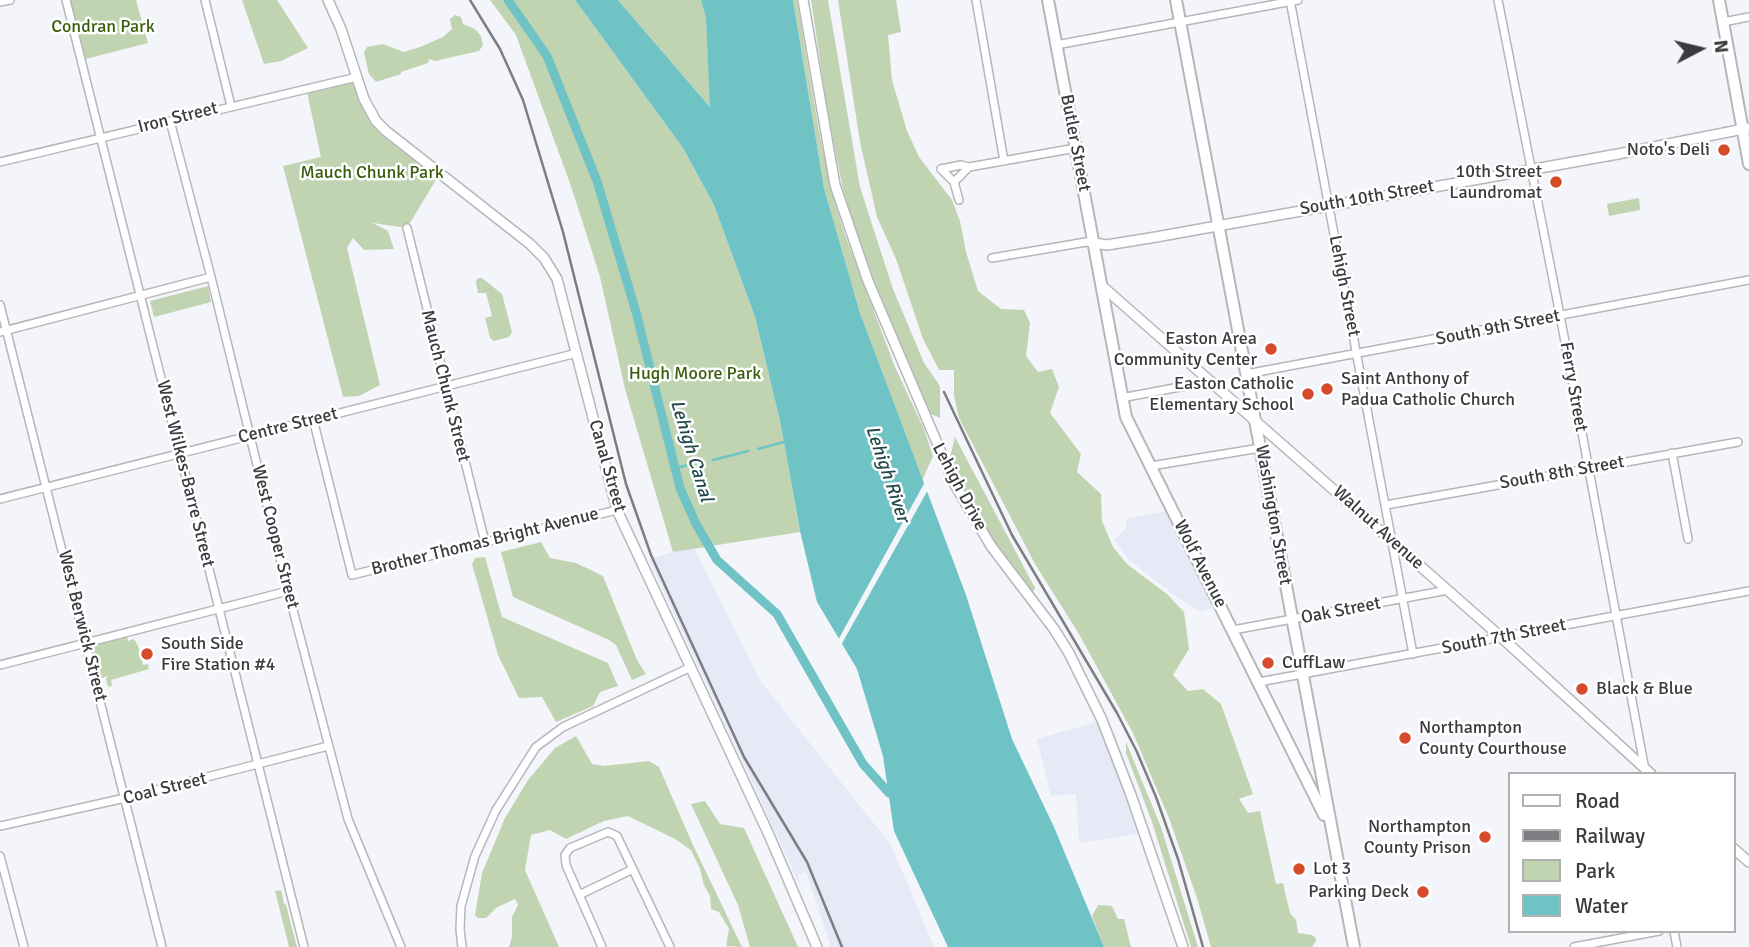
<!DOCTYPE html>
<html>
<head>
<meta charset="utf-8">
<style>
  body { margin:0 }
  #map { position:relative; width:1749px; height:947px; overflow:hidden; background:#f3f5fb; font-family:Signika,sans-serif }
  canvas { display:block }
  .legend { position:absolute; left:1508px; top:772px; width:228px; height:161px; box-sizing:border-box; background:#fff; border:2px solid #b1b1b1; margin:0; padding:9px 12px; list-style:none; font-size:21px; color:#3b3b3d }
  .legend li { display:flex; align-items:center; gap:14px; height:35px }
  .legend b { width:35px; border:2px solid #b1b1b1 }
  .north { position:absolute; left:1665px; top:14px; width:70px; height:70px; -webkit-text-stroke:5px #fff; paint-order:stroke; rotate:83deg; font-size:19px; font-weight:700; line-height:28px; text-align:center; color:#3b3b3d }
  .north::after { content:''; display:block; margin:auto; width:24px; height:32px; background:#3b3b3d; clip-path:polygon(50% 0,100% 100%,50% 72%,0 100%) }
</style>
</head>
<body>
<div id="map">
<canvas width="1749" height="947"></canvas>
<ul class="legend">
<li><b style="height:9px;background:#fff"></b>Road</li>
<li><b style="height:9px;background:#7d7e81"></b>Railway</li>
<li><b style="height:19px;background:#c1d4b2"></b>Park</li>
<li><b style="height:19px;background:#6fc3c5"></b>Water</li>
</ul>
<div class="north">N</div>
</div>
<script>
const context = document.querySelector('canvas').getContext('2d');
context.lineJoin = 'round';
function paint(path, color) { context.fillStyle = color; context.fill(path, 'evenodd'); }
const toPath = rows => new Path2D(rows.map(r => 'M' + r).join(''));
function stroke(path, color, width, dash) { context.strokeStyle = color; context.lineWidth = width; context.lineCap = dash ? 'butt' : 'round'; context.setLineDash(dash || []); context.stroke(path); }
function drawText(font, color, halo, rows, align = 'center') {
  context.font = font + ' Signika,sans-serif'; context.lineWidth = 5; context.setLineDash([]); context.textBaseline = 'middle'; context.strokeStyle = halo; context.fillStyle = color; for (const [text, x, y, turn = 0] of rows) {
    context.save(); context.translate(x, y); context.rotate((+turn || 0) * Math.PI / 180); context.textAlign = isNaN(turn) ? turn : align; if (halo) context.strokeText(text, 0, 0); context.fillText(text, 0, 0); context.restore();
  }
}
const built = toPath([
  [1167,511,1216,607,1201,612,1177,597,1129,560,1114,539,1126,529,1126,519],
  [693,546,762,683,891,845,934,947,831,947,806,872,798,875,802,890,649,559],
  [1099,721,1145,833,1079,843,1076,794,1051,796,1037,739]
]);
const green = toPath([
  [66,0,136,0,148,43,82,60],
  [242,0,277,0,308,48,281,61,264,64],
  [490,0,575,0,683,148,714,205,755,317,780,421,800,532,673,552,625,389,600,277,572,189,516,35],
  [618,0,701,0,706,19,711,108],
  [793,0,797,0,819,131,832,193,844,232,895,367,924,429,933,456,922,481,860,313,824,188],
  [811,0,828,0,860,187,893,289,924,363,940,386,940,418,927,412,861,250,842,185,827,109],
  [838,0,896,0,901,32,888,35,892,80,907,131,919,157,952,200,960,221,966,252,978,291,1001,309,1024,310,1030,323,1026,356,1038,372,1052,369,1059,387,1050,413,1081,454,1077,472,1101,494,1102,521,1113,547,1127,564,1167,594,1184,612,1189,649,1173,675,1188,691,1203,689,1221,704,1253,794,1239,799,1248,813,1260,811,1276,884,1283,883,1290,913,1296,920,1298,933,1312,935,1316,938,1316,941,1312,947,1211,947,1197,898,1169,818,1133,733,1079,634,1035,564,959,418,954,396,954,370,939,370,923,339,896,259,877,217,860,142],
  [455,15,461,17,463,24,475,29,481,36,483,45,479,51,435,61,429,59,428,63,401,72,401,74,376,82,369,74,364,53,367,47,383,44,404,52,420,47,443,37,452,29,450,19],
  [357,77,380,125,440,173,407,228,373,223,388,231,394,249,364,250,353,238,347,248,380,385,359,396,343,397,283,166,321,157,306,88],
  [1639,198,1640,210,1609,216,1607,204],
  [478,278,482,278,502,294,512,332,509,337,494,341,490,338,485,318,492,316,486,293,478,293,476,282],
  [208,286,211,302,154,317,150,301],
  [955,437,1035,588,1033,592,992,540,949,461],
  [541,542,550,558,576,563,603,576,637,660,646,674,632,680,616,645,609,640,513,597,501,552],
  [485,557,502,617,608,663,618,686,600,692,593,706,556,722,542,697,519,698,498,655,472,564,475,558],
  [126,633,128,641,134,639,138,646,143,665,148,664,149,669,111,680,112,686,108,687,106,679,108,676,96,680,86,643],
  [576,736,592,764,603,766,649,761,659,767,693,845,742,947,726,946,729,929,719,912,711,909,710,896,704,885,700,869,691,850,675,839,628,816,604,821,566,839,550,830,531,835,525,870,559,947,509,947,512,937,512,917,518,905,515,899,496,908,486,918,478,918,475,915,482,873,505,818,528,780,555,748],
  [1126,742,1161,827,1198,947,1191,947,1152,822,1126,753],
  [705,801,720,824,744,828,798,947,750,947,738,905,691,804],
  [281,890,284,904,286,905,297,947,289,947,275,891],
  [1098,905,1112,906,1118,919,1124,919,1131,947,1104,947,1092,916]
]);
const water = toPath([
  [575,0,618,0,710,107,706,19,701,0,793,0,824,188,860,313,966,595,1012,739,1054,827,1104,947,948,947,894,831,883,756,857,669,817,602,800,531,780,421,755,317,714,205,683,148]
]);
const pier = toPath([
  [926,480,929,488,840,647,837,642]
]);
const stream = toPath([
  [758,449,784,442],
  [713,460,748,451],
  [675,468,697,463]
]);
const canal = toPath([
  [508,0,547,56,597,181,636,312,680,488,696,524,717,560,777,614,863,764,889,793]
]);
const minor = toPath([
  [66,0,304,947],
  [205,0,231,106],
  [976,0,1004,161],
  [1290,0,1413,654],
  [1498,0,1560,315,1645,770],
  [0,2,10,0],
  [1723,22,1749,17],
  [1056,45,1298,0],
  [170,121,211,277,288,591,348,819,401,947],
  [0,162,357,77],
  [969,167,1076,148],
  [941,169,961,165,969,167,954,182],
  [941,169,954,182,959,200],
  [407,228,485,542],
  [992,258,1086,242,1094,243],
  [0,305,162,947],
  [0,332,211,277],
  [1246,374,1749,280],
  [1121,398,1212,381],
  [313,419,352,575,617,510],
  [1672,453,1688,539],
  [1151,466,1260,448],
  [0,499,577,353],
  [1386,505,1738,442],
  [1233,630,1448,590],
  [0,665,288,591],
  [1259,682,1749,591],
  [0,826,125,798,328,746],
  [0,856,24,947],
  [579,895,633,869],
  [1674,931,1677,947],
  [462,947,460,929,461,906,475,856,496,810,536,747,563,727,691,667],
  [602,947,566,865,565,855,570,848,608,832,617,836,670,947],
  [1574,947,1659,931]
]);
const tertiary = toPath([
  [328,0,341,29,364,99,376,121,386,131,530,244,544,258,557,279,617,510,769,835,817,947],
  [803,0,835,185,868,281,955,485,991,546,1054,629,1069,653,1102,720,1131,795,1183,947],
  [1094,243,1107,245,1156,237,1618,154,1749,128],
  [1102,286,1502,638,1651,774],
  [1733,848,1749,862]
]);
const primary = toPath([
  [1048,0,1126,417,1324,815],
  [1176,0,1354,947],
  [1719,0,1749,164]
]);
const rail = toPath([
  [470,0,500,49,523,100,563,232,626,484,651,555,744,757,807,862,842,947],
  [944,392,1012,535,1117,713,1137,752,1156,797,1178,859,1203,947]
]);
const markers = [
  [1724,150,7,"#d64b2c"],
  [1556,182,7,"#d64b2c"],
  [1271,349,7,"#d64b2c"],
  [1327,389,7,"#d64b2c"],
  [1308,394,7,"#d64b2c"],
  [147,654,7,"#d64b2c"],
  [1268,663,7,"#d64b2c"],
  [1582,689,7,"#d64b2c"],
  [1405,738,7,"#d64b2c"],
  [1485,837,7,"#d64b2c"],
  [1299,869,7,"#d64b2c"],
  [1423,892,7,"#d64b2c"]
];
const parkNames = [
  ["Condran Park",103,27],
  ["Mauch Chunk Park",372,173],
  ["Hugh Moore Park",695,374]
];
const streetNames = [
  ["Iron Street",178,118,-14],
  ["Butler Street",1075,143,79],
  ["South 10th Street",1367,198,-10],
  ["Lehigh Street",1344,286,79],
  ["South 9th Street",1498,328,-11],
  ["Mauch Chunk Street",445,386,76],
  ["Ferry Street",1573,387,80],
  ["Centre Street",288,426,-14],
  ["Canal Street",607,466,74],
  ["South 8th Street",1562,473,-10],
  ["West Wilkes-Barre Street",185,474,76],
  ["Lehigh Drive",959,487,62],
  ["Washington Street",1273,515,80],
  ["Walnut Avenue",1378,528,42],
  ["West Cooper Street",275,537,76],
  ["Brother Thomas Bright Avenue",485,542,-14],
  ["Wolf Avenue",1200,564,63],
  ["Oak Street",1341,611,-11],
  ["West Berwick Street",82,626,76],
  ["South 7th Street",1504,637,-11],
  ["Coal Street",165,789,-14]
];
const poiNames = [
  ["Noto's Deli",1710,150],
  ["10th Street",1542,172],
  ["Laundromat",1542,193],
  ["Easton Area",1257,339],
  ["Community Center",1257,360],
  ["Saint Anthony of",1341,379,"left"],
  ["Padua Catholic Church",1341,400,"left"],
  ["Easton Catholic",1294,384],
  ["Elementary School",1294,405],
  ["South Side",161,644,"left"],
  ["Fire Station #4",161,665,"left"],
  ["CuffLaw",1282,663,"left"],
  ["Black & Blue",1596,689,"left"],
  ["Northampton",1419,728,"left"],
  ["County Courthouse",1419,749,"left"],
  ["Northampton",1471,827],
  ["County Prison",1471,848],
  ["Lot 3",1313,869,"left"],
  ["Parking Deck",1409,892]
];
const waterNames = [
  ["Lehigh Canal",691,451,73],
  ["Lehigh River",887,474,71]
];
paint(built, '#e6e9f6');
paint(green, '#c1d4b2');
paint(water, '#6fc3c5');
paint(pier, '#f3f5fb');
stroke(stream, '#6fc3c5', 2.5);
stroke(canal, '#6fc3c5', 9);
stroke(minor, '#b5b6bc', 10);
stroke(tertiary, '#b5b6bc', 12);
stroke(primary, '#b5b6bc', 14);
stroke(minor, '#fff', 7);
stroke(tertiary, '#fff', 9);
stroke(primary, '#fff', 10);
stroke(rail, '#7d7e81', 2.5);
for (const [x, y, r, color] of markers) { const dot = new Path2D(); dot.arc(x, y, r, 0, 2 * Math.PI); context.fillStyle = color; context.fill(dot); stroke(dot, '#fff', 2.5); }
drawText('18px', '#3a5d0c', '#fff', parkNames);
drawText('18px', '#3b3b3d', '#fff', streetNames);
drawText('18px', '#3b3b3d', '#fff', poiNames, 'right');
drawText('italic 19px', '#224a4b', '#fff', waterNames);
</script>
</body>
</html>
